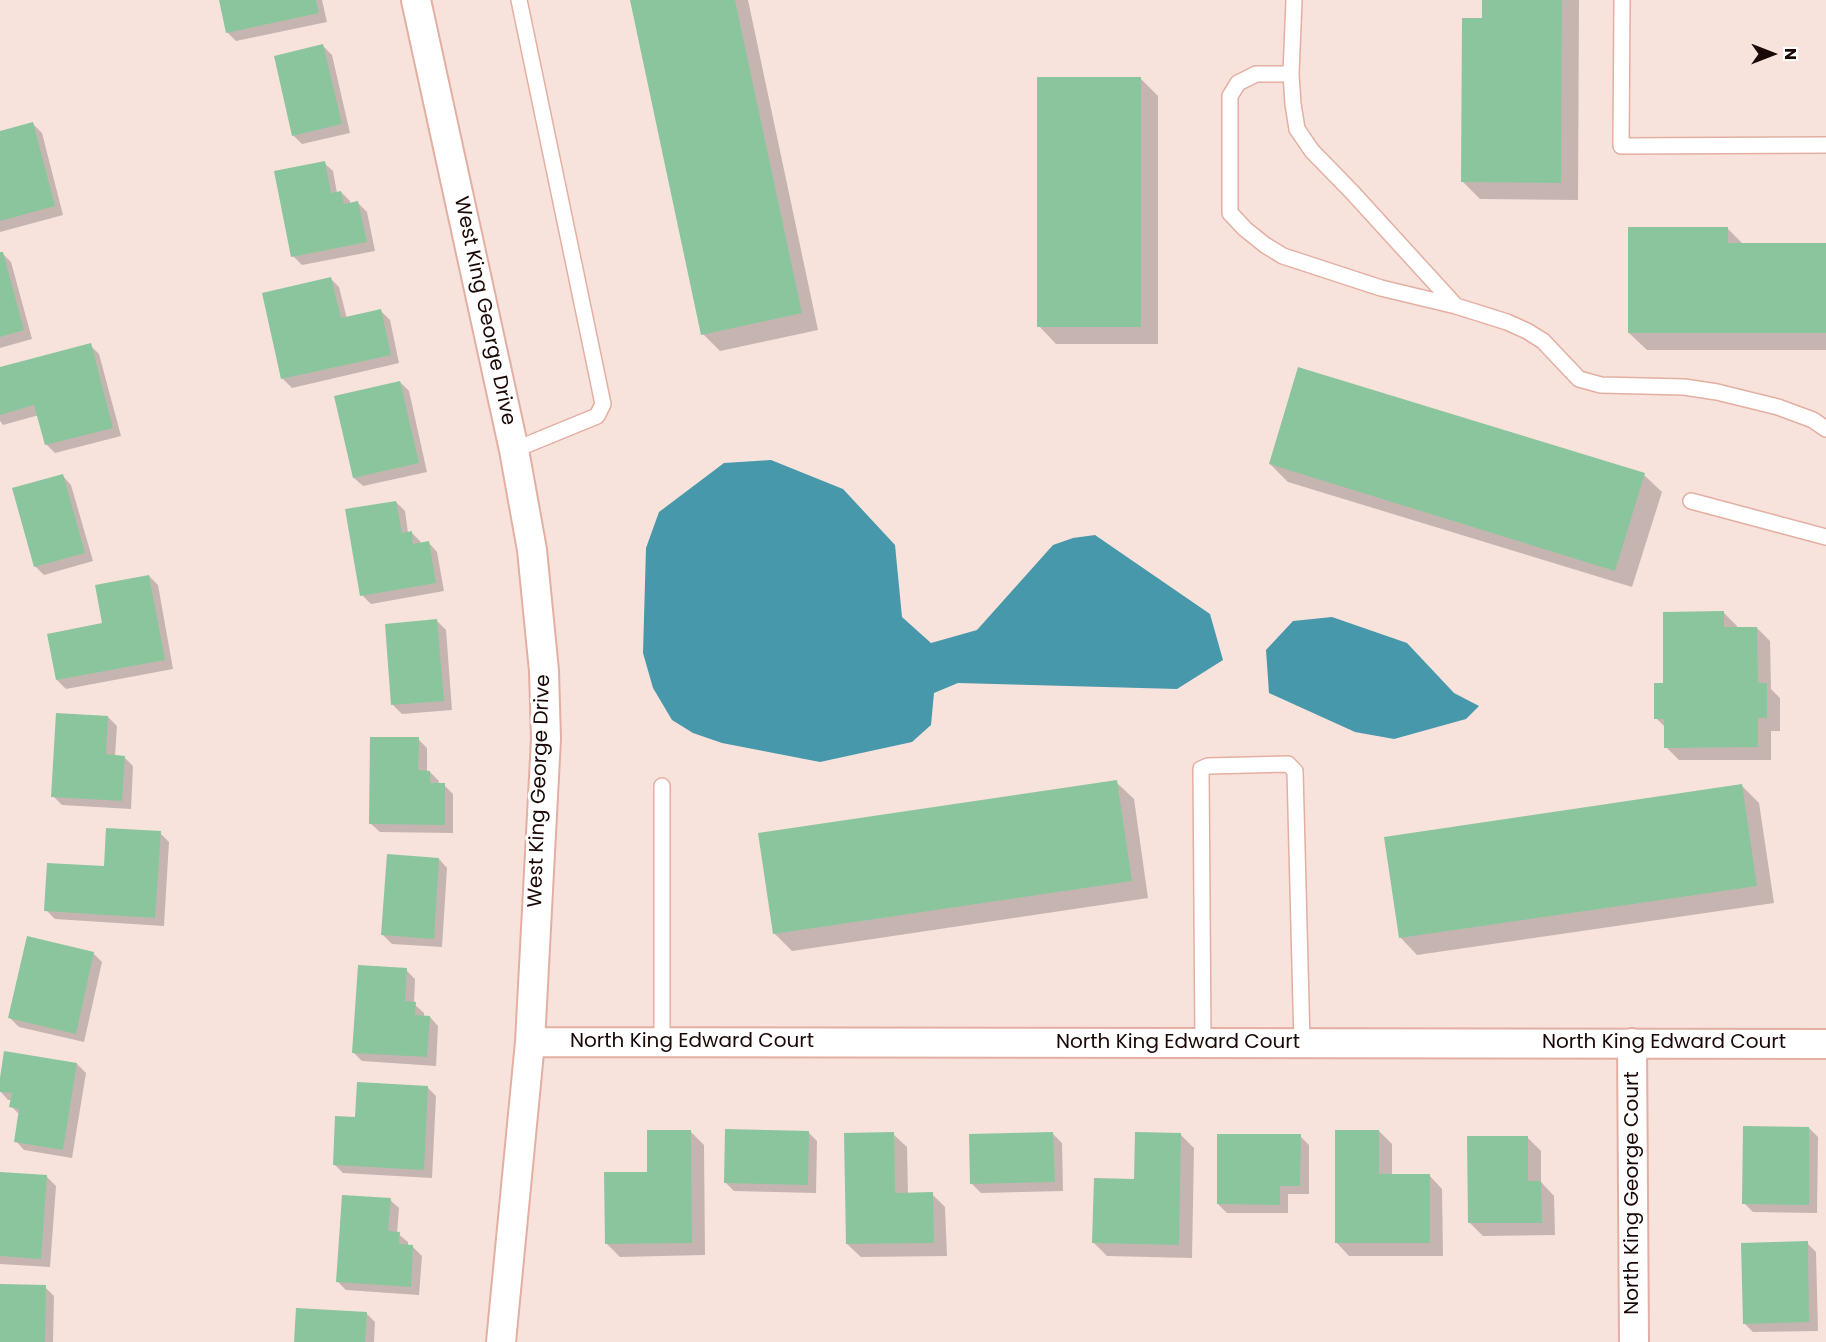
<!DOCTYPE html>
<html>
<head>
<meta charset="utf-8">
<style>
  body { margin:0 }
  #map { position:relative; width:1826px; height:1342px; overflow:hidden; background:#f8e2dc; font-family:Poppins,sans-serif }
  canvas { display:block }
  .north { position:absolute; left:1742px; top:24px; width:60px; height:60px; -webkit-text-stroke:4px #fff; paint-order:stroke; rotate:90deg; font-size:16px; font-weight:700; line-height:24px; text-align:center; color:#190805 }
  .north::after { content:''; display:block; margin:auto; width:21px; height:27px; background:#190805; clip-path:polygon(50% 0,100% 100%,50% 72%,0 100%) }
</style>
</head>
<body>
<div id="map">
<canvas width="1826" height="1342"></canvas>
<div class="north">N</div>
</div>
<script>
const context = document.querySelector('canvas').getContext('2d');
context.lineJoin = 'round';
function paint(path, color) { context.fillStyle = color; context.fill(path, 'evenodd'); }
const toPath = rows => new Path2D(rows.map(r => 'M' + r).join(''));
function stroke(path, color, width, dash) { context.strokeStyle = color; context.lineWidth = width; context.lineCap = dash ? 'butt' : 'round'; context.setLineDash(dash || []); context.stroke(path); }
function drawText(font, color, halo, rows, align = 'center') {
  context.font = font + ' Poppins,sans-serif'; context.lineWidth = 6; context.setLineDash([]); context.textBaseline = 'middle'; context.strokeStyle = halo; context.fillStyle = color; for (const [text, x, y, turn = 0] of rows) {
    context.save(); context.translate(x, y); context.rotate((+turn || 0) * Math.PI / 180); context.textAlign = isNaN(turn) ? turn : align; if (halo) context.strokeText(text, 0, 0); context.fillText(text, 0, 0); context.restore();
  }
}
const water = toPath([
  [771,460,843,489,895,545,902,617,931,643,977,630,1053,545,1073,538,1095,535,1210,614,1223,660,1177,689,958,683,934,693,931,725,912,742,820,762,722,743,693,733,672,720,653,688,643,653,646,548,659,512,724,463],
  [1332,617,1407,643,1454,693,1479,706,1466,719,1394,739,1355,732,1269,693,1266,650,1293,621]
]);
const shadow = toPath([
  [220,0,322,0,327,22,236,41,227,32],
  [632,0,748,0,818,330,720,351,703,334],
  [1483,0,1579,0,1578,200,1480,199,1463,182,1483,19],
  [323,46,332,55,350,133,302,144,293,135],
  [1141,79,1158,96,1158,344,1056,344,1039,326],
  [33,124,42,133,63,215,0,232,0,133],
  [324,163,333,171,337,193,341,192,350,201,350,204,358,203,367,212,375,251,302,265,293,256],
  [1727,228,1744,245,1826,244,1826,350,1647,350,1629,333],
  [2,253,11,262,32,339,0,348,0,254],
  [330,278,339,287,347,319,381,311,390,320,399,363,292,388,283,379,263,294],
  [90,345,99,354,121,436,55,453,46,444,39,415,3,425,0,421,0,369],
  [400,382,409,391,427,472,363,486,354,478],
  [1270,464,1644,475,1662,492,1632,587,1288,482],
  [63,476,71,485,93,561,44,575,35,566],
  [396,502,405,511,408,533,411,532,420,541,421,544,429,543,437,552,444,591,371,604,362,595],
  [149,576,158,585,173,669,66,689,57,680],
  [1724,613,1737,626,1737,628,1757,628,1770,641,1771,689,1780,698,1780,731,1771,731,1771,760,1679,760,1666,747,1666,728,1656,718,1665,685],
  [437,621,446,630,452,710,402,714,393,705],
  [108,717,117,726,115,756,124,757,133,766,131,809,62,805,53,796],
  [418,739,427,748,427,772,430,772,439,781,438,785,444,785,453,794,453,833,380,832,371,824],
  [1116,782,1134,799,1148,898,792,951,774,933],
  [1742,786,1759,803,1774,903,1417,955,1400,937],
  [160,833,169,842,164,926,55,919,46,910,105,868],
  [439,859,447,868,442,947,392,944,383,935],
  [93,953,102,962,84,1042,19,1027,10,1018],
  [406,970,415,979,414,1004,424,1013,424,1017,430,1017,438,1026,436,1066,362,1061,353,1052],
  [77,1064,86,1073,72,1158,24,1150,16,1141,20,1115,11,1106,12,1100,8,1100,0,1091,0,1087],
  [427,1087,436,1096,432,1178,343,1173,334,1164,356,1119],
  [1809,1128,1818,1137,1817,1213,1753,1212,1744,1203],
  [690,1131,704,1145,705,1255,620,1257,606,1243],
  [1379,1131,1392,1144,1392,1175,1429,1175,1442,1189,1443,1256,1349,1256,1336,1242],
  [808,1132,817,1141,816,1193,734,1191,725,1182],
  [893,1134,907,1147,908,1194,932,1194,945,1207,947,1256,861,1257,847,1244],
  [1053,1134,1062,1143,1063,1191,981,1193,972,1184],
  [1180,1134,1194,1148,1192,1258,1107,1256,1094,1243,1136,1180],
  [1300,1136,1309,1145,1309,1194,1288,1194,1288,1213,1227,1213,1218,1204],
  [1527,1137,1541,1151,1541,1182,1554,1196,1555,1235,1483,1236,1470,1223],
  [0,1173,47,1177,56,1186,50,1267,0,1264],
  [390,1200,399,1208,397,1233,408,1242,408,1246,413,1247,422,1256,419,1295,346,1290,337,1281],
  [1807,1243,1816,1252,1818,1331,1753,1332,1744,1323],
  [0,1286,45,1287,54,1296,53,1342,0,1342],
  [366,1313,375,1322,374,1342,295,1342]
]);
const building = toPath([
  [219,0,316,0,319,13,226,33],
  [630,0,735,0,802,313,701,335],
  [1482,0,1562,0,1561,183,1461,182,1462,18,1482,18],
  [323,44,342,124,292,136,274,56],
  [1037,77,1141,77,1141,327,1037,327],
  [33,122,55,206,0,221,0,131],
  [325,161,331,193,341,191,344,204,358,201,367,242,291,257,274,171],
  [1628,227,1728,227,1728,243,1826,243,1826,333,1628,333],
  [0,252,3,252,24,330,0,337],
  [331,277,341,318,381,309,391,355,281,379,262,293],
  [91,343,113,428,45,445,34,405,0,415,0,367],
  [1298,367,1645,473,1615,571,1269,464],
  [400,381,419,463,353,478,334,396],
  [63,474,85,553,34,567,12,488],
  [396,501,402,533,412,531,413,544,429,541,436,583,360,596,345,509],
  [149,575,165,660,56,680,47,634,102,623,95,585],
  [1724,611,1724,627,1757,627,1758,683,1767,683,1767,718,1758,718,1758,747,1664,748,1664,719,1654,719,1654,683,1663,683,1663,612],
  [437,619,444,701,391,705,385,624],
  [56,713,108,716,106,754,125,756,122,801,51,797],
  [370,737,419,737,418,770,430,771,430,783,445,783,445,825,369,824],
  [1117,780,1132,881,773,934,758,833],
  [1742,784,1757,886,1399,938,1384,837],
  [106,828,161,831,155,918,44,911,47,863,104,866],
  [387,854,439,858,434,939,381,935],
  [27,936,94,952,76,1034,8,1018],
  [358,965,407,968,405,1001,416,1002,415,1015,430,1016,427,1057,352,1053],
  [4,1051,77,1063,63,1150,14,1142,19,1109,9,1107,12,1093,0,1092,0,1078],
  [357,1082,428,1086,424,1170,333,1165,335,1116,355,1117],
  [1743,1126,1809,1127,1809,1205,1742,1204],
  [725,1129,809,1131,808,1185,724,1183],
  [647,1130,691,1130,692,1243,605,1244,604,1172,647,1172],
  [1335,1130,1379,1130,1379,1174,1430,1174,1430,1243,1335,1243],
  [894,1132,895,1193,933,1192,934,1243,846,1244,844,1133],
  [1053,1132,1055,1182,970,1184,969,1134],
  [1135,1132,1181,1133,1179,1245,1092,1243,1094,1178,1134,1179],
  [1217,1134,1301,1134,1300,1186,1280,1186,1280,1205,1217,1204],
  [1467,1136,1528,1136,1528,1181,1541,1181,1542,1223,1468,1223],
  [0,1172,47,1175,41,1259,0,1256],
  [342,1195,391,1198,388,1231,400,1232,399,1244,413,1245,411,1287,336,1282],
  [1808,1241,1809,1322,1743,1324,1741,1243],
  [0,1284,46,1285,45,1342,0,1342],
  [296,1308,367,1312,365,1342,294,1342]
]);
const service = toPath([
  [1294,0,1291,74,1293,104,1297,129,1312,151,1352,192,1456,306,1507,322,1527,331,1543,341,1579,379,1601,385,1684,387,1717,392,1778,407,1813,420,1826,429],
  [1622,0,1621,146,1826,145],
  [1291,74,1256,74,1238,83,1230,96,1230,213,1245,229,1265,245,1283,256,1381,288,1456,306],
  [514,450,597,416,603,404,519,0],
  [1691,501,1826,537],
  [662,786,662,1042],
  [1203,1043,1201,769,1208,766,1288,764,1295,771,1302,1043]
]);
const minor = toPath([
  [416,0,514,450,532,550,544,671,546,739,530,1042,501,1342],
  [530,1042,1826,1044],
  [1632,1043,1634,1342]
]);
const streetNames = [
  ["West King George Drive",484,311,78],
  ["West King George Drive",540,791,-88],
  ["North King Edward Court",692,1042],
  ["North King Edward Court",1178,1043],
  ["North King Edward Court",1664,1043],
  ["North King George Court",1633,1193,-90]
];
paint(water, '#4798ab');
paint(shadow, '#0003');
paint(building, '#8ac59d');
stroke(service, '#e3afa2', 18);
stroke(minor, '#e3afa2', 32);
stroke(service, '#fff', 15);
stroke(minor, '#fff', 28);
drawText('20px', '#190805', '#fff', streetNames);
</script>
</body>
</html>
